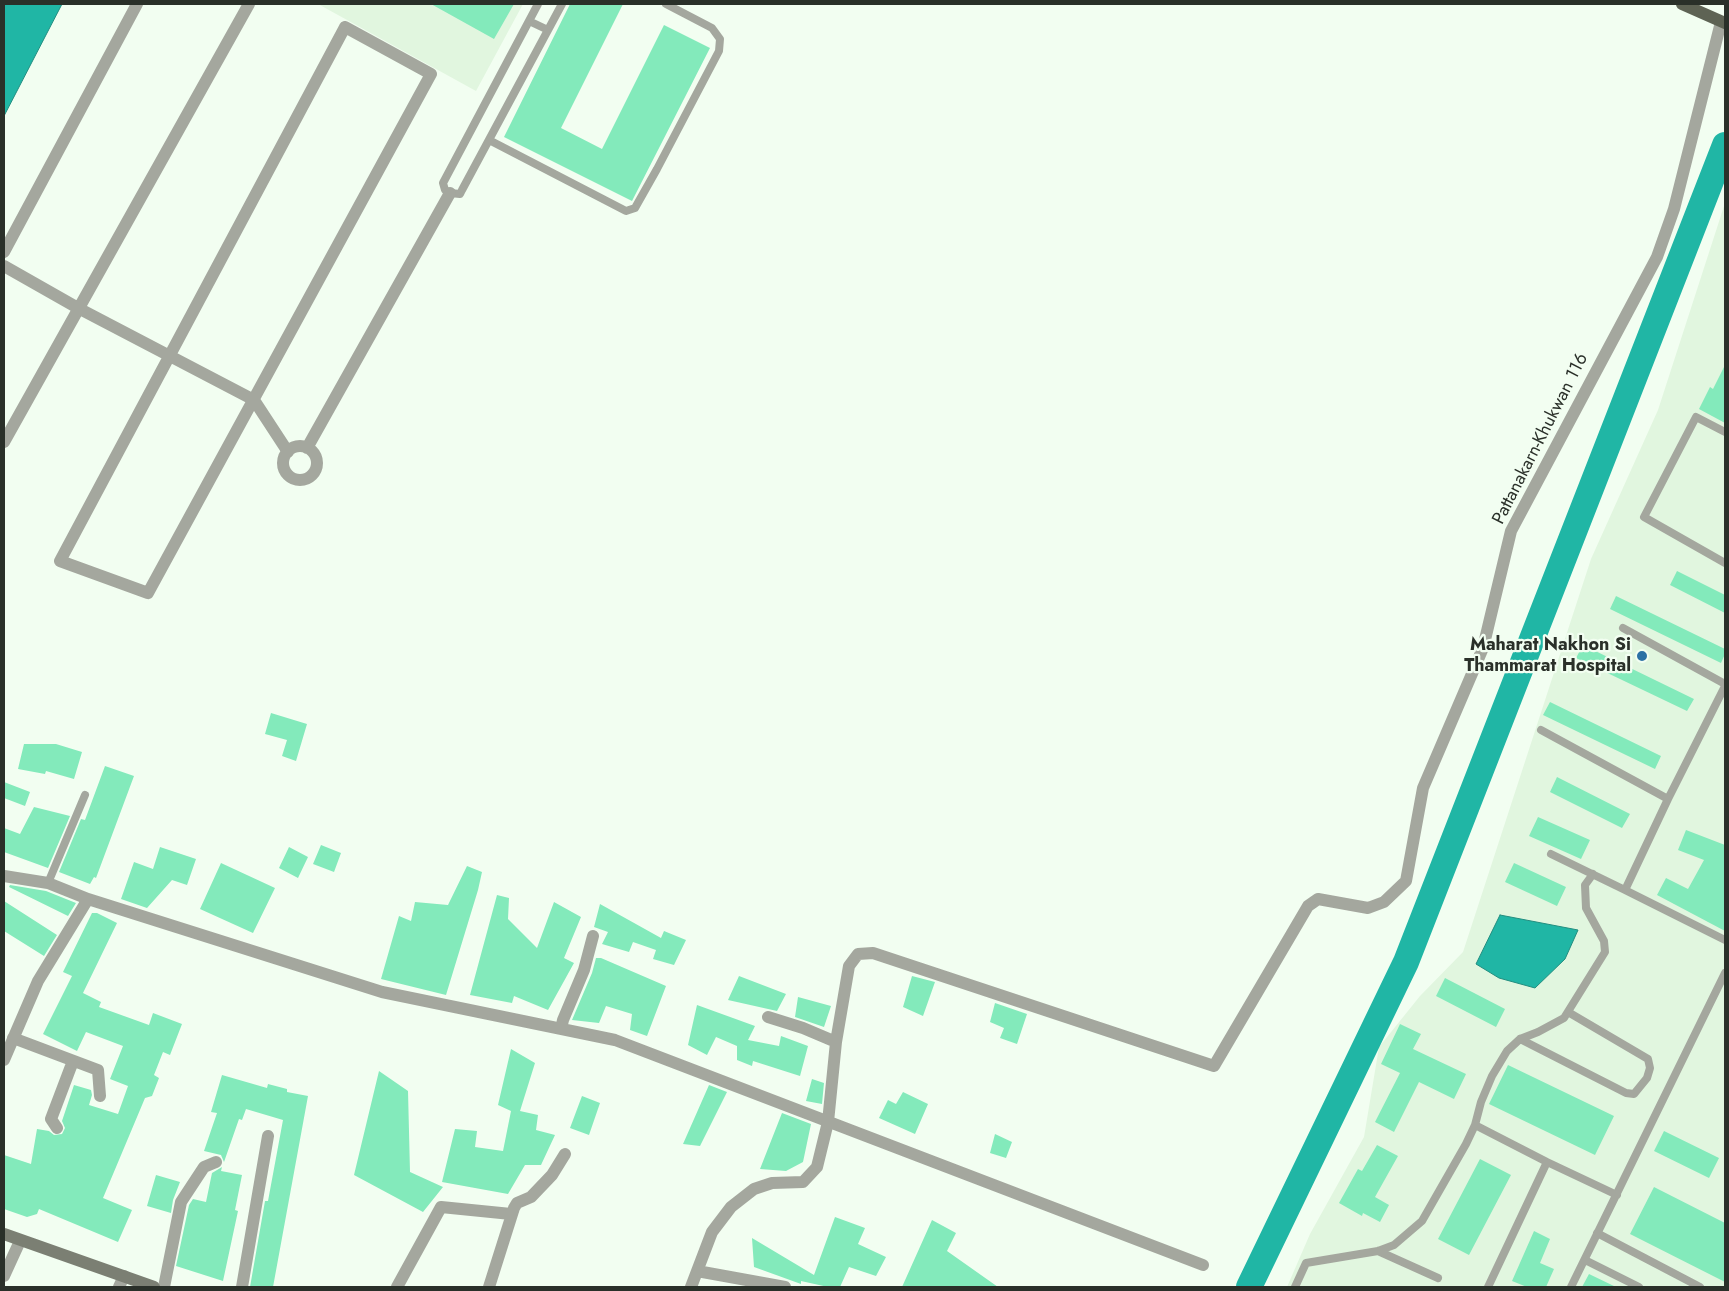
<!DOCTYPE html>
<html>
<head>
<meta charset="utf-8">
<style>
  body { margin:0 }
  #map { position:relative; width:1729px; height:1291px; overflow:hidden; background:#f2fef1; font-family:Jost,sans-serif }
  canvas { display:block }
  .frame { position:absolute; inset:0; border:5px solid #2a3029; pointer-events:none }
</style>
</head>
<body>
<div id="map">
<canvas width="1729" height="1291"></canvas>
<div class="frame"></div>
</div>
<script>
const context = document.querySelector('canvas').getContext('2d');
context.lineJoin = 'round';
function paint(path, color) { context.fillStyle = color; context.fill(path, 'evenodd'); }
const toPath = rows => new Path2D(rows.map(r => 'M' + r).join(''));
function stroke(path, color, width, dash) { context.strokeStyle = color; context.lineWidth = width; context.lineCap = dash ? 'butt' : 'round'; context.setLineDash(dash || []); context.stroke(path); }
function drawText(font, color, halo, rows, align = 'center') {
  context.font = font + ' Jost,sans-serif'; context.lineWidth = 4.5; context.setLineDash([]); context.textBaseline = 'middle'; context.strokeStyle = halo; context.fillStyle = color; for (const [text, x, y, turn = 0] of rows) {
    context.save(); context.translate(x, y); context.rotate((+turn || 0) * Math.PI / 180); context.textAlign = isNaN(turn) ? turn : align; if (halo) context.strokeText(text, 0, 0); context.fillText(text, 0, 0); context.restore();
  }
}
const built = toPath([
  [318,4,523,4,476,91],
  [1725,203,1725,1287,1287,1287,1310,1234,1364,1137,1379,1047,1420,996,1463,952,1591,559,1658,410]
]);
const water = toPath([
  [4,4,62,4,4,116,4,4],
  [1500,915,1578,930,1565,959,1535,988,1499,978,1476,964,1500,915]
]);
const river = toPath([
  [1249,1287,1406,962,1725,145]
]);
const building = toPath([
  [431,4,514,4,494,39],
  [570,4,623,4,561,128,602,149,664,25,710,48,632,201,504,137],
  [1725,365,1725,423,1699,409,1710,387,1713,389],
  [1677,571,1725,595,1725,613,1670,585],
  [1616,596,1725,649,1725,654,1721,663,1610,609],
  [1583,645,1694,699,1687,711,1576,658],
  [1550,702,1661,756,1655,769,1543,715],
  [271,713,307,724,296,761,282,756,287,740,265,734],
  [24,744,56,744,82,752,74,779,46,771,45,774,18,769],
  [105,766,134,776,96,878,94,877,90,884,59,872,81,819,85,820],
  [1557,777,1630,814,1622,828,1550,792],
  [4,782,30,792,25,806,4,798],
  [34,807,70,816,48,868,4,852,4,828,20,834],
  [1538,817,1590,840,1581,859,1529,836],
  [1686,830,1725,845,1725,931,1657,895,1666,878,1688,889,1704,860,1678,850],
  [321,845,341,853,334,872,313,864],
  [160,847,196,859,187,885,172,880,147,908,121,899,134,862,153,869],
  [289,847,308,857,298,878,279,868],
  [221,863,275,888,253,933,200,909],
  [1514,863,1566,887,1557,906,1505,882],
  [467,866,482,872,478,890,446,995,381,979,399,916,411,921,415,902,448,905],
  [10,885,46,891,76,903,68,916,9,887],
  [497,895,509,898,508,919,537,948,554,902,581,917,564,958,574,963,548,1010,514,996,512,1003,470,995],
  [4,901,57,935,44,956,4,931],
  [600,904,661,938,664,931,686,940,674,965,653,959,656,950,633,942,629,952,602,944,608,932,594,927],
  [92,913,97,913,117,923,83,993,101,1002,99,1007,149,1025,153,1013,182,1024,170,1055,163,1052,154,1075,159,1078,152,1096,145,1098,103,1198,132,1210,118,1242,39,1209,37,1214,27,1217,4,1209,4,1155,31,1164,37,1129,49,1131,54,1135,62,1134,65,1128,62,1121,74,1085,91,1090,92,1095,89,1105,118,1114,128,1086,110,1079,123,1046,86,1032,77,1051,43,1034,72,976,63,972],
  [596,958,601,958,666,986,647,1036,630,1030,632,1014,606,1006,599,1023,572,1020,592,973],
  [739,976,786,994,777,1011,728,1000],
  [912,976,935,982,923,1016,903,1007],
  [1445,978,1505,1009,1496,1027,1436,996],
  [798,997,831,1006,824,1027,795,1017],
  [995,1003,1027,1014,1017,1044,1000,1038,1004,1028,990,1022],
  [697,1005,755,1026,748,1040,779,1046,781,1036,808,1046,800,1076,753,1061,752,1066,737,1060,737,1046,716,1037,707,1055,688,1045],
  [1400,1024,1421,1034,1413,1049,1466,1074,1454,1099,1419,1082,1394,1132,1375,1122,1400,1073,1381,1064],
  [511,1049,535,1063,520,1111,538,1115,536,1130,555,1135,541,1165,525,1165,508,1194,442,1182,455,1129,477,1131,475,1147,503,1151,511,1111,498,1105],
  [1508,1065,1614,1116,1595,1155,1489,1104],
  [379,1071,408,1091,410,1172,443,1187,423,1212,354,1175],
  [222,1075,267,1088,268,1084,287,1089,287,1092,308,1096,273,1287,250,1287,265,1201,268,1201,283,1120,246,1109,242,1120,239,1119,224,1162,221,1155,204,1151,217,1113,211,1112],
  [812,1079,824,1083,822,1104,806,1101],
  [709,1085,727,1092,700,1146,683,1144],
  [903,1092,928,1104,915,1134,879,1118,888,1100,896,1104],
  [582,1096,600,1103,589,1135,570,1128],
  [782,1113,811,1124,803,1162,786,1171,760,1169],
  [1664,1131,1719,1158,1709,1178,1654,1151],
  [995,1134,1012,1142,1006,1158,990,1153],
  [1377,1145,1398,1156,1375,1197,1389,1205,1380,1222,1363,1213,1362,1216,1339,1203,1358,1169,1362,1171],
  [1480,1159,1511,1175,1469,1255,1438,1239],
  [222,1167,221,1171,242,1175,235,1210,238,1211,223,1281,176,1266,189,1205,193,1199,206,1202,212,1173],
  [156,1175,180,1182,173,1200,171,1213,147,1206],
  [1654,1187,1725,1223,1725,1282,1630,1234],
  [835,1217,865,1228,858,1244,886,1257,876,1276,849,1267,840,1287,828,1287,801,1281,801,1284,754,1267,752,1238,814,1275],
  [932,1220,956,1233,947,1251,998,1287,902,1287],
  [1534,1231,1550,1239,1540,1263,1554,1269,1546,1287,1527,1287,1512,1281],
  [1589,1274,1616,1287,1582,1287]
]);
const lane = toPath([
  [538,4,443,183,445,190,450,193,460,194,462,190,562,4],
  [529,21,548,30],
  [489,140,626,211,635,208,657,169,719,51,720,39,712,28,666,4],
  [1725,432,1696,417,1644,517,1725,563],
  [1623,628,1725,684],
  [1725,686,1668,799,1625,890,1725,940],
  [1541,730,1668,799],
  [1551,854,1625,890],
  [48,883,85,795],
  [1520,1039,1626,1093,1634,1094,1647,1078,1650,1068,1648,1059,1568,1012],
  [1475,1125,1481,1102,1492,1076,1507,1051,1520,1039,1538,1032,1564,1018,1605,952,1604,941,1586,908,1585,885,1593,874],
  [1597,1233,1700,1287],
  [1378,1251,1438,1278],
  [1585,1260,1639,1287],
  [1295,1287,1306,1263,1378,1251,1394,1245,1422,1221,1466,1144,1475,1125,1547,1162,1617,1195],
  [1488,1287,1547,1162],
  [1571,1287,1725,973]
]);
const street = toPath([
  [345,27,431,74,148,593,60,561,345,27],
  [4,252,137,4],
  [4,266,78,308,254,400,288,452],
  [4,442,249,4],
  '283 463a17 17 0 1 1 34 0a17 17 0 1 1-34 0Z',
  [307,448,450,193],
  [4,876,48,883,88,899,382,992,615,1040,1203,1265],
  [561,1029,563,1020,584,970,593,936],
  [13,1038,98,1070,100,1096],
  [836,1042,849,966,858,954,873,953,1214,1066,1308,906,1318,899,1368,908,1384,902,1406,881,1423,788,1483,648,1511,531,1657,257,1674,209,1721,22],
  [4,1060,38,981,88,899],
  [57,1128,51,1119,73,1061],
  [697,1271,785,1287],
  [4,1276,20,1241],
  [119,1287,124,1276],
  [164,1287,181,1202,204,1167,216,1162],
  [242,1287,268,1136],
  [397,1287,441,1207,511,1214],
  [489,1287,514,1208,517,1203,531,1197,552,1175,565,1154],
  [691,1287,712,1232,731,1207,754,1189,772,1183,803,1182,817,1167,828,1122,836,1042,803,1028,768,1017]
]);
const secondary = toPath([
  [4,1234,154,1287]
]);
const primary = toPath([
  [1682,4,1725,23]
]);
const markers = [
  [1642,656,6,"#2b71a5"]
];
const streetNames = [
  ["Pattanakarn-Khukwan 116",1541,439,-63]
];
const poiNames = [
  ["Maharat Nakhon Si",1631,646],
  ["Thammarat Hospital",1631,667]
];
paint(built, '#e1f6df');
paint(water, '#20b6a5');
stroke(water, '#238e80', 1);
stroke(river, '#20b6a5', 26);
paint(building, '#83eabb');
stroke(lane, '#a4a79e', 8);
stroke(street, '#a4a79e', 12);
stroke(secondary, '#7b7f73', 12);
stroke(primary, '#5e6354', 12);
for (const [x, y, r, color] of markers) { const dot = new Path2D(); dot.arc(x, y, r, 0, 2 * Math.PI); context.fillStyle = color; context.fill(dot); stroke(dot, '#f2fef1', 2); }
drawText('18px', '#2a3029', '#f2fef1', streetNames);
drawText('bold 18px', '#2a3029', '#f2fef1', poiNames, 'right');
</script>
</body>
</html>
